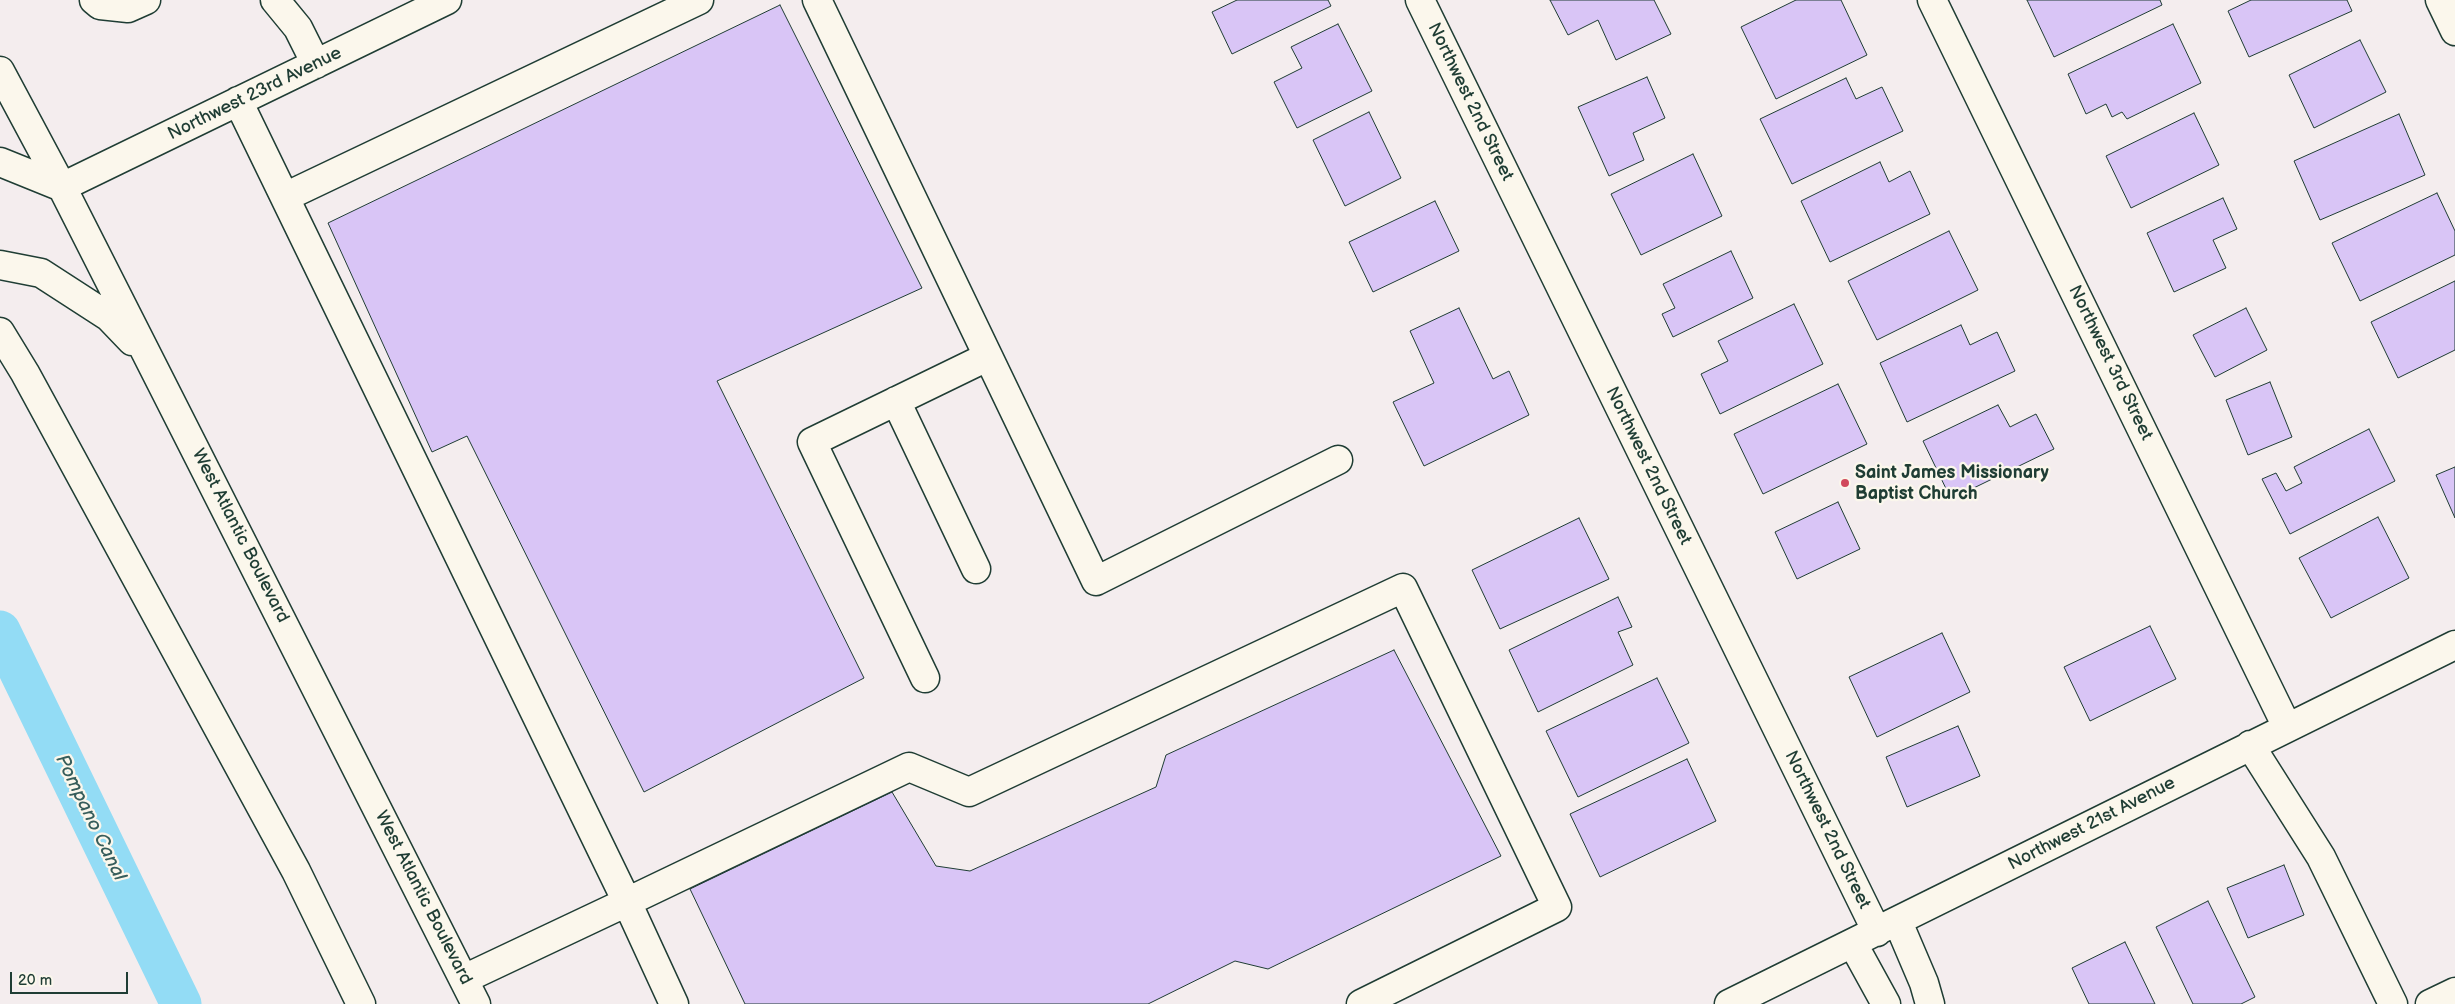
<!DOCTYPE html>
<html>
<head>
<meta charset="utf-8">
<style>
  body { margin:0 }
  #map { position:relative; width:2455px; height:1004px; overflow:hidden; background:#f4edee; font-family:"Balsamiq Sans",sans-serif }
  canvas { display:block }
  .scale { position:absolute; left:10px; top:972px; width:118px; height:22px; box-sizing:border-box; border:2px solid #1f3d34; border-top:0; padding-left:6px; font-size:15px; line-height:18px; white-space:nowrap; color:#1f3d34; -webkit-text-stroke:4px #fbf7ec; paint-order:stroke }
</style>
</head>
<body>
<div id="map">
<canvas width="2455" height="1004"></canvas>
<div class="scale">20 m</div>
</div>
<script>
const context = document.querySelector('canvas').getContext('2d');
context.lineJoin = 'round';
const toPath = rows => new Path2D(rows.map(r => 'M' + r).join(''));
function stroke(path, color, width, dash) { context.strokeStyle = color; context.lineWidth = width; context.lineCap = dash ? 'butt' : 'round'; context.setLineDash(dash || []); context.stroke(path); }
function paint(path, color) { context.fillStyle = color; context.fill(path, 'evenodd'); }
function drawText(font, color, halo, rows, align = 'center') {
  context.font = font + ' "Balsamiq Sans",sans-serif'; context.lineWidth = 4.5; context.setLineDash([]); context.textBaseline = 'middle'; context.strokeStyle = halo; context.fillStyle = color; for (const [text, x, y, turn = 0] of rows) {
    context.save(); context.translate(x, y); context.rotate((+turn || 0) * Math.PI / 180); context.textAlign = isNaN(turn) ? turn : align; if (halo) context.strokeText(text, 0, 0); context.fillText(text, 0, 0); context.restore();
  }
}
const canal = toPath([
  [0,631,181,1004]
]);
const building = toPath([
  [1237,0,1328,0,1331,6,1232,54,1212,12,1237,0],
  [1550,0,1654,0,1671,34,1616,60,1598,20,1568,35,1550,0],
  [1796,0,1841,0,1867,55,1776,99,1741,27,1796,0],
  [2027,0,2160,0,2162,5,2054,57,2027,0],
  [2251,0,2347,0,2352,11,2249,57,2228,11,2251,0],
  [780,5,922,288,717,381,864,678,644,792,467,436,432,452,328,223,780,5],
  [1338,24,1372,91,1297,128,1274,82,1302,68,1291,47,1338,24],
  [2173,24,2201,83,2127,119,2122,112,2112,117,2106,104,2086,114,2068,74,2173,24],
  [2360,40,2386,92,2314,128,2289,75,2360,40],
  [1647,77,1665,118,1633,133,1644,160,1609,176,1578,107,1647,77],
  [1846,78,1856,99,1882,87,1903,131,1792,184,1760,119,1846,78],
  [1369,112,1401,178,1345,206,1313,140,1369,112],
  [2194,113,2219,165,2131,208,2106,156,2194,113],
  [2399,114,2425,175,2320,220,2294,161,2399,114],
  [1693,154,1722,216,1641,255,1611,194,1693,154],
  [1880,162,1889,182,1910,171,1930,214,1830,262,1801,201,1880,162],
  [2437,193,2455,231,2455,255,2360,301,2332,243,2437,193],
  [2223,198,2237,229,2213,240,2226,268,2174,292,2147,233,2223,198],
  [1435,201,1459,251,1373,292,1349,242,1435,201],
  [1949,231,1978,290,1877,340,1848,281,1949,231],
  [1731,251,1753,298,1673,337,1662,314,1675,308,1663,284,1731,251],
  [2455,281,2455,350,2398,378,2371,322,2455,281],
  [1794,304,1823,364,1720,414,1701,374,1728,361,1718,341,1794,304],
  [1459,308,1493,379,1509,371,1529,415,1424,466,1393,402,1434,383,1410,331,1459,308],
  [2246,308,2267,350,2215,377,2193,335,2246,308],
  [1961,325,1970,345,1997,332,2015,371,1907,422,1880,363,1961,325],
  [2270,382,2292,437,2248,455,2226,400,2270,382],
  [1838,384,1867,444,1763,494,1734,434,1838,384],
  [1998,405,2010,427,2036,414,2054,449,1951,499,1923,441,1998,405],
  [2369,429,2395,481,2290,534,2262,479,2276,473,2286,491,2302,483,2294,467,2369,429],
  [2455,467,2455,518,2436,475,2455,467],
  [1838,502,1860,549,1797,579,1775,532,1838,502],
  [2378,517,2409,578,2331,618,2299,558,2378,517],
  [1579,518,1609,579,1500,629,1472,570,1579,518],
  [1618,597,1632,627,1618,632,1633,665,1538,712,1509,650,1618,597],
  [2150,626,2176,679,2090,721,2064,667,2150,626],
  [1942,633,1970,692,1877,737,1849,677,1942,633],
  [1394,650,1501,856,1268,969,1235,961,1148,1004,745,1004,690,889,892,792,936,866,970,871,1156,787,1166,755,1394,650],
  [1657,678,1689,743,1578,797,1546,731,1657,678],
  [1958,726,1980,776,1907,807,1886,757,1958,726],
  [1687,759,1716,821,1600,877,1570,814,1687,759],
  [2284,865,2304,915,2248,938,2227,888,2284,865],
  [2208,901,2255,997,2241,1004,2193,1004,2156,927,2208,901],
  [2125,942,2155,1004,2089,1004,2072,968,2125,942]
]);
const minor = toPath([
  [94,0,100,5,128,8,146,0],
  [275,0,298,28,316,64],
  [817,0,1096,581,1338,460],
  [1420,0,1877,932],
  [1932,0,2287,727],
  [2440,0,2455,31],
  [238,101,627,902,909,767,969,792,1403,588,1557,907,1361,1004],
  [62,187,447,0],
  [285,197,699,0],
  [896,401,976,569],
  [925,678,812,442,987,357],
  [2250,745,2321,857,2393,1004],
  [1898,922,1924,983,1930,1004],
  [1853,944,1886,1004],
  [464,979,627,902,674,1004],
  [1729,1004,2455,645],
  [2430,1004,2455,992]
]);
const major = toPath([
  [0,71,62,187,476,1004],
  [0,162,62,187],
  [0,265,41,273,109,317,132,341],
  [0,332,25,373,296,871,361,1004]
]);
const markers = [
  [1845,483,5,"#d1495b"]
];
const streetNames = [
  ["Northwest 23rd Avenue",255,94,-26],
  ["Northwest 2nd Street",1470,102,64],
  ["Northwest 3rd Street",2110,363,64],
  ["Northwest 2nd Street",1648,466,64],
  ["West Atlantic Boulevard",240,536,63],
  ["Northwest 21st Avenue",2092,824,-27],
  ["Northwest 2nd Street",1827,830,64],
  ["West Atlantic Boulevard",423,898,63]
];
const poiNames = [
  ["Saint James Missionary",1855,473],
  ["Baptist Church",1855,494]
];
const waterNames = [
  ["Pompano Canal",90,818,64]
];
stroke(canal, '#93dcf5', 41);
paint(building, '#d9c5f6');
stroke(building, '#1f3d34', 1);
stroke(minor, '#1f3d34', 31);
stroke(major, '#1f3d34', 31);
stroke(minor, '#fbf7ec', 28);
stroke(major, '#fbf7ec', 28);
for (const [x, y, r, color] of markers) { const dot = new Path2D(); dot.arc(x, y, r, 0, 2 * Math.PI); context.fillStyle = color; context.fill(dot); stroke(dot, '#fbf7ec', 2); }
drawText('18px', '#1f3d34', '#fbf7ec', streetNames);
drawText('bold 18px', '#1f3d34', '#fbf7ec', poiNames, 'left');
drawText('italic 19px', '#365d5b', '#fbf7ec', waterNames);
</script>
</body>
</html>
